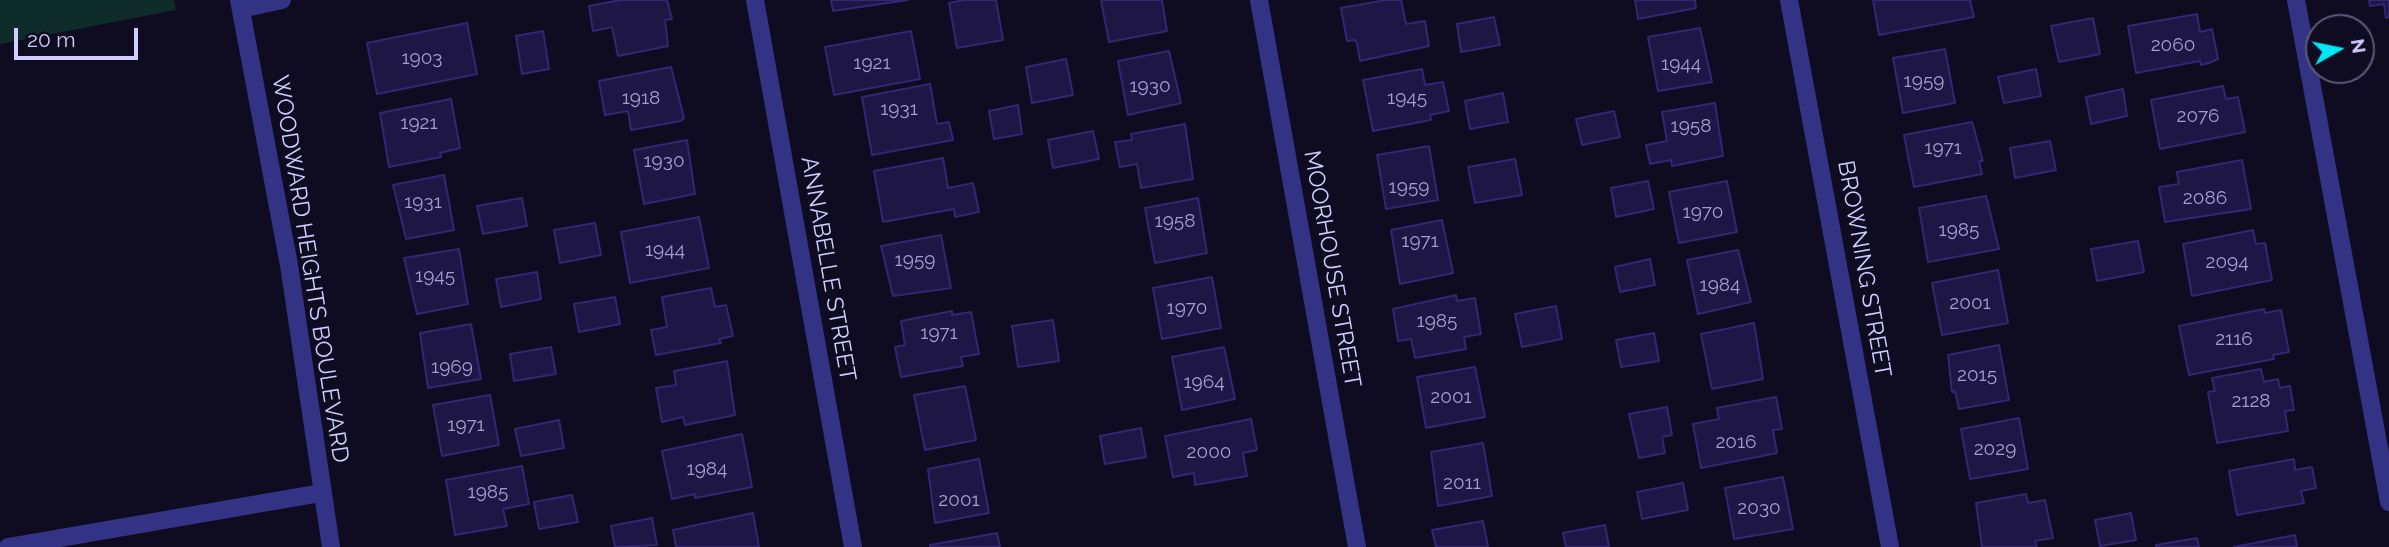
<!DOCTYPE html>
<html>
<head>
<meta charset="utf-8">
<style>
  body { margin:0 }
  #map { position:relative; width:2389px; height:547px; overflow:hidden; background:#0f0c22; font-family:Raleway,sans-serif }
  canvas { display:block }
  .north { position:absolute; left:2305px; top:14px; width:70px; height:70px; box-sizing:border-box; background:#0f0c22; border:2px solid #5d597a; border-radius:50%; rotate:81deg; font-size:19px; font-weight:700; line-height:28px; text-align:center; color:#d1cdff }
  .north::after { content:''; display:block; margin:auto; width:24px; height:32px; background:#00e7f8; clip-path:polygon(50% 0,100% 100%,50% 72%,0 100%) }
  .scale { position:absolute; left:14px; top:28px; width:124px; height:32px; box-sizing:border-box; border:4px solid #d1cdff; border-top:0; padding-left:9px; font-size:21px; line-height:24px; white-space:nowrap; color:#d1cdff; -webkit-text-stroke:5px #0f0c22; paint-order:stroke }
</style>
</head>
<body>
<div id="map">
<canvas width="2389" height="547"></canvas>
<div class="north">N</div>
<div class="scale">20 m</div>
</div>
<script>
const context = document.querySelector('canvas').getContext('2d');
context.lineJoin = 'round';
function paint(path, color) { context.fillStyle = color; context.fill(path, 'evenodd'); }
const toPath = rows => new Path2D(rows.map(r => 'M' + r).join(''));
function stroke(path, color, width, dash) { context.strokeStyle = color; context.lineWidth = width; context.lineCap = dash ? 'butt' : 'round'; context.setLineDash(dash || []); context.stroke(path); }
function drawText(font, color, halo, rows, align = 'center') {
  context.font = font + ' Raleway,sans-serif'; context.lineWidth = 6; context.setLineDash([]); context.textBaseline = 'middle'; context.strokeStyle = halo; context.fillStyle = color; for (const [text, x, y, turn = 0] of rows) {
    context.save(); context.translate(x, y); context.rotate((+turn || 0) * Math.PI / 180); context.textAlign = isNaN(turn) ? turn : align; if (halo) context.strokeText(text, 0, 0); context.fillText(text, 0, 0); context.restore();
  }
}
const green = toPath([
  [0,0,174,0,176,10,0,44]
]);
const building = toPath([
  [621,0,667,0,672,19,665,20,668,46,618,56,612,27,593,31,589,6,621,0],
  [831,0,908,0,833,11,831,0],
  [964,0,996,0,1003,40,957,48,949,3,964,0],
  [1101,0,1162,0,1167,31,1109,42,1101,0],
  [1386,0,1401,0,1406,24,1425,21,1429,46,1360,61,1357,43,1355,40,1347,41,1341,8,1386,0],
  [1635,0,1695,0,1696,8,1638,19,1635,0],
  [1873,0,1970,0,1974,17,1879,35,1873,0],
  [2369,0,2389,0,2389,17,2386,18,2384,4,2370,6,2369,0],
  [2197,14,2200,32,2212,29,2218,59,2209,63,2201,65,2200,61,2136,73,2128,26,2197,14],
  [1494,17,1500,45,1461,52,1457,24,1494,17],
  [2093,18,2100,54,2059,62,2051,26,2093,18],
  [467,23,477,74,377,94,367,43,467,23],
  [1700,28,1712,82,1658,91,1648,37,1700,28],
  [543,31,549,69,522,74,516,36,543,31],
  [911,31,920,79,834,95,825,47,911,31],
  [1945,49,1955,103,1903,113,1893,58,1945,49],
  [1169,51,1181,103,1128,115,1118,61,1169,51],
  [1066,59,1073,95,1032,103,1026,67,1066,59],
  [671,67,684,118,681,121,631,130,628,111,605,115,599,81,671,67],
  [1422,69,1425,85,1443,82,1449,111,1430,115,1431,120,1373,131,1363,80,1422,69],
  [2036,69,2041,96,2004,103,1998,77,2036,69],
  [930,84,937,124,949,122,953,140,872,155,862,97,930,84],
  [2223,86,2226,99,2238,97,2245,132,2160,149,2151,100,2223,86],
  [2123,89,2127,116,2091,124,2086,97,2123,89],
  [1503,93,1508,122,1470,129,1465,101,1503,93],
  [451,99,460,148,440,153,441,157,389,167,380,113,451,99],
  [1715,103,1723,156,1672,166,1671,160,1650,164,1646,145,1667,141,1662,112,1715,103],
  [1018,105,1022,134,994,139,989,111,1018,105],
  [1614,111,1620,137,1582,145,1576,119,1614,111],
  [1972,122,1983,161,1979,161,1982,174,1914,187,1904,135,1972,122],
  [1185,124,1193,179,1141,188,1137,164,1120,167,1115,142,1132,140,1131,134,1185,124],
  [1093,131,1099,159,1053,168,1048,140,1093,131],
  [687,140,695,194,644,204,634,150,687,140],
  [2050,141,2056,170,2015,178,2010,148,2050,141],
  [1429,146,1438,200,1386,209,1377,155,1429,146],
  [943,158,948,188,973,183,979,212,955,217,954,209,883,222,874,171,943,158],
  [1515,159,1522,195,1475,203,1468,167,1515,159],
  [2242,160,2251,209,2165,222,2159,187,2179,184,2177,172,2242,160],
  [444,175,454,230,406,239,393,185,444,175],
  [1648,181,1654,209,1616,217,1611,188,1648,181],
  [1727,181,1737,232,1679,243,1669,192,1727,181],
  [1986,196,1999,249,1928,262,1919,208,1986,196],
  [522,198,527,226,483,234,477,206,522,198],
  [1198,198,1207,253,1155,263,1145,208,1198,198],
  [699,217,709,268,630,283,621,232,699,217],
  [1442,220,1453,273,1400,284,1391,230,1442,220],
  [595,223,601,255,560,263,554,230,595,223],
  [2253,230,2256,244,2265,243,2272,280,2192,296,2183,244,2253,230],
  [941,235,951,288,893,296,881,246,941,235],
  [2138,241,2144,272,2097,281,2091,249,2138,241],
  [459,249,468,304,417,314,404,258,459,249],
  [1738,250,1751,302,1698,314,1687,260,1738,250],
  [1650,259,1655,285,1620,292,1615,267,1650,259],
  [1998,270,2008,323,1942,335,1932,283,1998,270],
  [537,272,541,299,501,307,496,279,537,272],
  [1212,277,1221,328,1162,339,1153,288,1212,277],
  [711,288,715,307,726,305,733,336,719,339,721,343,656,355,651,330,667,327,662,297,711,288],
  [1456,295,1457,301,1475,298,1481,334,1464,337,1466,349,1415,358,1411,339,1398,341,1393,309,1456,295],
  [615,297,620,324,579,332,574,304,615,297],
  [1556,306,1562,339,1522,347,1515,314,1556,306],
  [2264,309,2265,313,2281,310,2289,352,2273,355,2274,359,2189,375,2179,326,2264,309],
  [952,311,952,315,971,312,979,354,961,357,963,366,901,377,895,347,905,345,901,321,952,311],
  [1053,320,1059,361,1018,367,1012,326,1053,320],
  [1754,323,1763,379,1712,389,1701,334,1754,323],
  [471,324,481,379,428,388,420,333,471,324],
  [1654,333,1659,361,1621,367,1616,340,1654,333],
  [1999,345,2009,400,1959,409,1955,391,1952,392,1948,355,1999,345],
  [551,347,556,374,514,381,510,354,551,347],
  [1224,347,1235,399,1182,410,1172,357,1224,347],
  [727,361,735,415,685,425,683,417,662,422,656,388,676,385,674,371,727,361],
  [1475,367,1485,417,1426,428,1417,377,1475,367],
  [2261,369,2264,382,2278,379,2280,388,2290,386,2294,410,2285,411,2288,431,2217,443,2208,392,2215,391,2212,378,2261,369],
  [965,386,976,440,925,450,914,395,965,386],
  [490,395,499,445,442,456,433,405,490,395],
  [1776,397,1782,429,1773,430,1777,453,1701,468,1693,424,1719,419,1717,408,1776,397],
  [1667,407,1672,435,1662,437,1665,453,1639,458,1629,414,1667,407],
  [2019,418,2028,469,1970,479,1961,429,2019,418],
  [1251,419,1257,450,1243,453,1247,476,1195,485,1194,473,1173,477,1165,436,1251,419],
  [559,420,564,448,521,456,515,429,559,420],
  [1141,428,1146,457,1105,464,1100,436,1141,428],
  [742,434,752,487,695,498,695,494,672,499,662,451,742,434],
  [1483,443,1492,496,1438,506,1431,452,1483,443],
  [979,459,989,513,935,523,928,469,979,459],
  [2294,459,2295,470,2312,467,2316,488,2301,491,2304,503,2237,515,2229,471,2294,459],
  [522,466,529,504,503,509,507,526,455,535,446,480,522,466],
  [1783,477,1793,529,1734,539,1725,488,1783,477],
  [1683,483,1688,510,1642,519,1637,492,1683,483],
  [2026,494,2028,503,2045,500,2053,538,2035,541,2037,547,1982,547,1976,503,2026,494],
  [572,495,578,522,539,529,534,502,572,495],
  [753,513,759,547,676,547,673,530,753,513],
  [2131,513,2136,540,2100,546,2095,520,2131,513],
  [652,518,657,545,615,547,611,526,652,518],
  [1483,521,1488,547,1436,547,1432,530,1483,521],
  [1605,525,1609,547,1566,547,1563,533,1605,525],
  [997,533,1000,547,930,547,930,545,997,533],
  [2295,535,2297,547,2234,547,2295,535],
  [2197,538,2199,547,2156,547,2156,545,2197,538]
]);
const minor = toPath([
  [239,0,289,265,331,547],
  [755,0,853,547],
  [1259,0,1357,547],
  [1789,0,1890,547],
  [2296,0,2389,502],
  [241,9,282,0],
  [8,547,321,493]
]);
const numberNames = [
  ["2060",2173,45],
  ["1903",422,58],
  ["1921",872,63],
  ["1944",1681,64],
  ["1959",1924,81],
  ["1930",1150,86],
  ["1918",641,98],
  ["1945",1407,98],
  ["1931",899,109],
  ["2076",2198,116],
  ["1921",419,123],
  ["1958",1691,126],
  ["1971",1943,148],
  ["1930",664,161],
  ["1959",1409,187],
  ["2086",2205,198],
  ["1931",423,202],
  ["1970",1703,212],
  ["1958",1175,221],
  ["1985",1959,230],
  ["1971",1420,241],
  ["1944",665,250],
  ["1959",915,260],
  ["2094",2227,262],
  ["1945",435,276],
  ["1984",1720,285],
  ["2001",1970,303],
  ["1970",1187,308],
  ["1985",1437,321],
  ["1971",939,333],
  ["2116",2234,339],
  ["1969",452,367],
  ["2015",1977,375],
  ["1964",1204,382],
  ["2001",1451,397],
  ["2128",2251,401],
  ["1971",466,425],
  ["2016",1736,442],
  ["2029",1995,449],
  ["2000",1209,452],
  ["1984",707,469],
  ["2011",1462,483],
  ["1985",488,492],
  ["2001",959,500],
  ["2030",1759,508]
];
const streetNames = [
  ["WOODWARD HEIGHTS BOULEVARD",310,269,81],
  ["ANNABELLE STREET",828,269,80],
  ["MOORHOUSE STREET",1332,269,80],
  ["BROWNING STREET",1864,269,80]
];
paint(green, '#0e2c2a');
paint(building, '#1e1644');
stroke(building, '#332672', 2);
stroke(minor, '#333385', 18);
drawText('19px', '#a49fd0', null, numberNames);
drawText('23px', '#d1cdff', '#0f0c22', streetNames);
</script>
</body>
</html>
